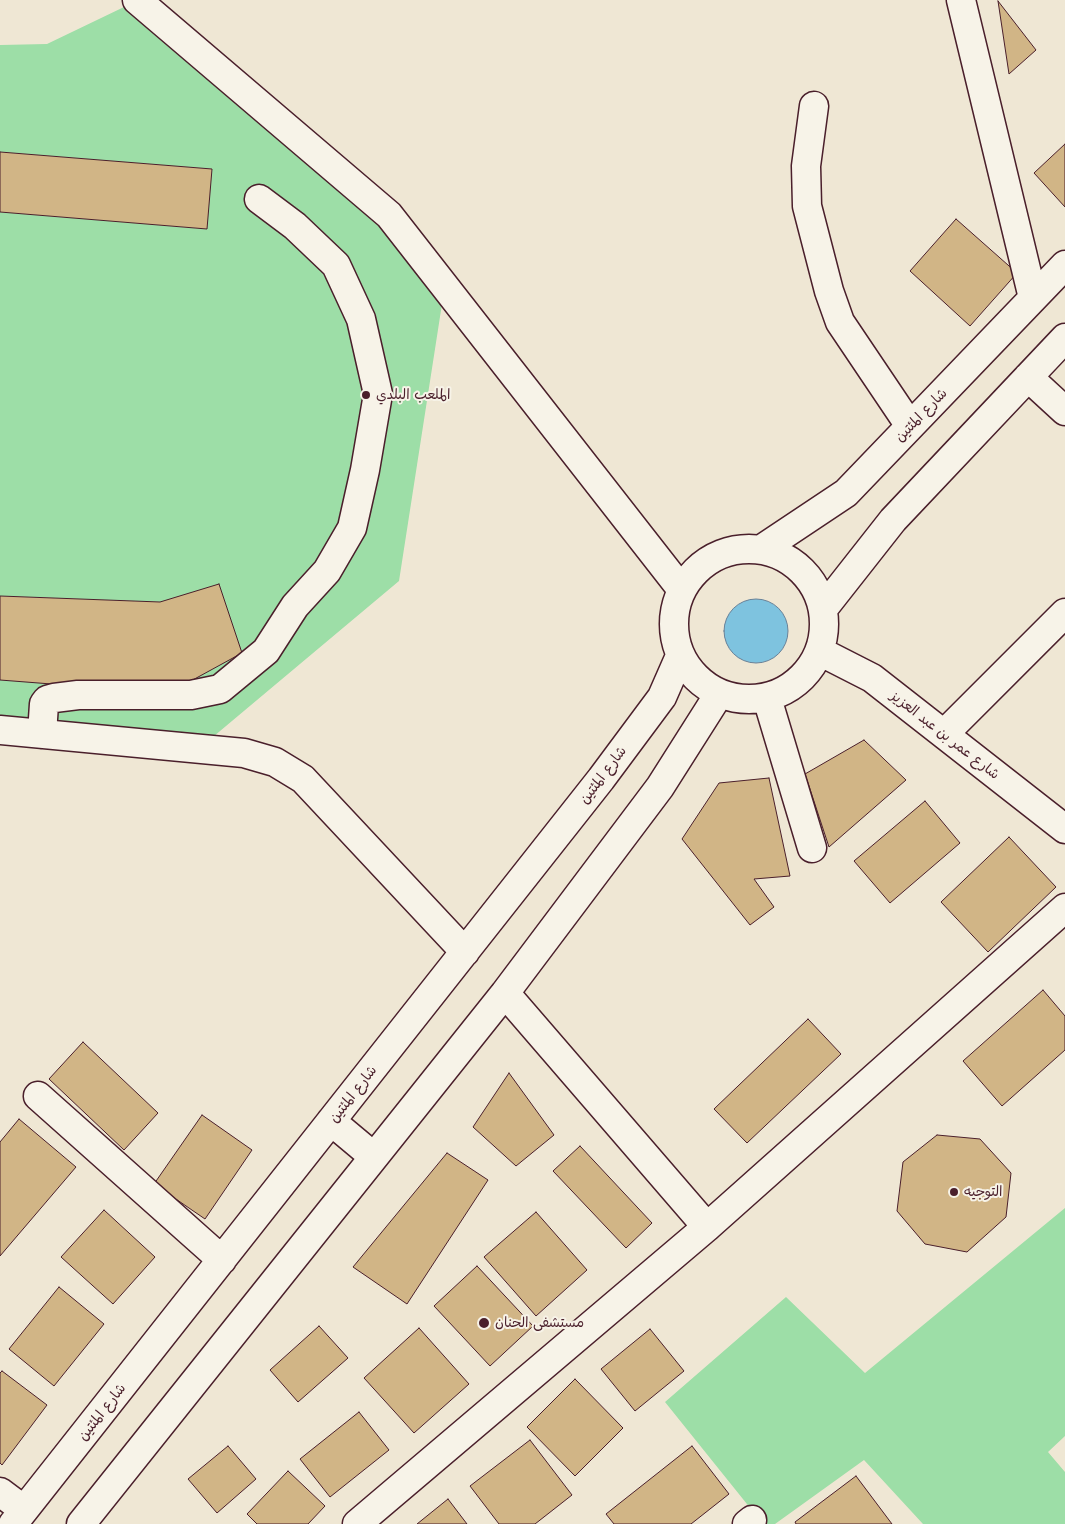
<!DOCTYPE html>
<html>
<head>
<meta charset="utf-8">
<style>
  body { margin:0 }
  canvas { display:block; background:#efe7d4 }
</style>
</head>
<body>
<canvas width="1065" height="1524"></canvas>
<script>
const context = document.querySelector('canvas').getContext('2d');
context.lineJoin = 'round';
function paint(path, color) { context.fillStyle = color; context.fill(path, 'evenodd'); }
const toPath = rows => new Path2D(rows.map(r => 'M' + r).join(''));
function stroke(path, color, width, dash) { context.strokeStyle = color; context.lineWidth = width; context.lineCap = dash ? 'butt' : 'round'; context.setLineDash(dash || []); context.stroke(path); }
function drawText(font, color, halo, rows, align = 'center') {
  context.font = font + ' Mali,"Playpen Sans Arabic",sans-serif'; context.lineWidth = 4; context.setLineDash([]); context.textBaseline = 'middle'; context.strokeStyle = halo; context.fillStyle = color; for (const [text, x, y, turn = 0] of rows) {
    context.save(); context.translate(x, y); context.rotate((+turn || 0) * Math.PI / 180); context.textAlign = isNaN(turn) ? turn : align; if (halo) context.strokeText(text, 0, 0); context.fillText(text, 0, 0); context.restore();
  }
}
const green = toPath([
  [124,7,188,51,269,116,444,291,399,581,195,752,0,734,0,680,160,602,0,596,0,212,206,229,212,169,0,152,0,45,47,44],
  [1065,1208,1065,1436,1048,1452,1065,1472,1065,1524,923,1524,864,1460,775,1524,763,1524,665,1402,786,1297,865,1373]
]);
const water = toPath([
  '724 631a32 32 0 1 1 64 0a32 32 0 1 1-64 0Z'
]);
const building = toPath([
  [998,1,1036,50,1009,74,998,1],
  [1065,144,1065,207,1034,173,1065,144],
  [0,152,212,169,207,229,0,212,0,152],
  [956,219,1017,273,970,326,910,271,956,219],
  [219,584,242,653,189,682,90,687,0,680,0,596,160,602,219,584],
  [864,740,906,780,829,847,805,774,864,740],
  [769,778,790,876,754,879,774,907,750,925,682,839,719,783,769,778],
  [925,801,960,843,890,903,854,861,925,801],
  [1009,837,1056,887,988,952,941,902,1009,837],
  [1043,990,1065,1016,1065,1050,1002,1106,963,1061,1043,990],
  [808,1019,841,1054,747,1143,714,1109,808,1019],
  [83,1042,158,1113,124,1150,49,1079,83,1042],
  [509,1073,554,1135,516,1166,473,1127,509,1073],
  [202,1115,252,1150,205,1219,154,1184,202,1115],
  [19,1119,76,1167,0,1256,0,1142,19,1119],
  [937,1135,980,1139,1011,1173,1006,1217,967,1252,925,1244,897,1211,903,1162,937,1135],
  [580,1146,652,1223,626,1248,553,1171,580,1146],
  [447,1153,488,1180,407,1304,353,1267,447,1153],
  [104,1210,155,1257,113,1304,61,1257,104,1210],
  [536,1212,587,1270,536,1316,484,1257,536,1212],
  [477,1266,533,1326,490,1366,434,1306,477,1266],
  [59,1287,104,1324,54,1386,9,1349,59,1287],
  [319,1326,348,1358,298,1402,270,1370,319,1326],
  [419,1328,469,1384,414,1433,364,1378,419,1328],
  [650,1329,684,1371,635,1411,601,1369,650,1329],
  [2,1371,47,1405,2,1465,0,1463,0,1373,2,1371],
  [575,1379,623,1428,575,1476,527,1427,575,1379],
  [359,1412,389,1450,330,1497,300,1459,359,1412],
  [530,1440,572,1495,535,1524,499,1524,470,1486,530,1440],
  [228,1446,256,1479,217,1513,188,1479,228,1446],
  [692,1446,729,1494,691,1524,614,1524,606,1514,692,1446],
  [288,1471,325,1506,308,1524,257,1524,247,1514,288,1471],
  [856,1476,892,1524,796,1524,795,1522,856,1476],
  [448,1499,467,1524,417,1524,448,1499]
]);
const minor = toPath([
  [137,0,389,215,682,590],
  [961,0,1033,298],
  [814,106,806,166,807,206,829,291,840,322,910,426],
  [1028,377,1065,411],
  '674 624a75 75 0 1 1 150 0a75 75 0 1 1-150 0Z',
  [762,549,846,493,1065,265],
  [823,609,893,520,1065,338],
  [819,651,872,678,1065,829],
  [767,698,812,848],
  [0,730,244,753,275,762,303,779,465,952],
  [42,734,44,704,47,700,54,698,78,695,191,695,220,689,266,651,295,606,327,571,352,528,365,470,378,394,361,319,336,265,295,226,259,199],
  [944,734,1065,613],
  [505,993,707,1227],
  [38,1096,222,1260],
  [331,1121,374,1157],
  [0,1492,24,1510],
  [13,1524,601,779,662,697,680,656],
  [81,1524,505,993,660,787,719,694],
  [357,1524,707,1227,1065,908],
  [747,1524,752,1520]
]);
const markers = [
  [366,395,5,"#4a1f2b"],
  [954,1192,5,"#4a1f2b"],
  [484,1323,6,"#4a1f2b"]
];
const poiNames = [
  ["الملعب البلدي",376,395],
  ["التوجيه",964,1192],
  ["مستشفى الحنان",495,1323]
];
const streetNames = [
  ["شارع المئتين",921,415,-46],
  ["شارع عمر بن عبد العزيز",945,735,38],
  ["شارع المئتين",603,775,-53],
  ["شارع المئتين",353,1094,-52],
  ["شارع المئتين",102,1412,-52]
];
paint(green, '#9ddea7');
paint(water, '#7ec3df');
stroke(water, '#698197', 1);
paint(building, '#d1b586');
stroke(building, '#4a1f2b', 1);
stroke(minor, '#4a1f2b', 31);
stroke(minor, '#f7f3e8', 28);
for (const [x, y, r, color] of markers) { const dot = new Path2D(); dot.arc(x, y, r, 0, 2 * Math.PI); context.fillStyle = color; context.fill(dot); stroke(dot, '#f7f3e8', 2); }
drawText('14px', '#4a1f2b', '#f7f3e8', poiNames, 'left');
drawText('14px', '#4a1f2b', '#f7f3e8', streetNames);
</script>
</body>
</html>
